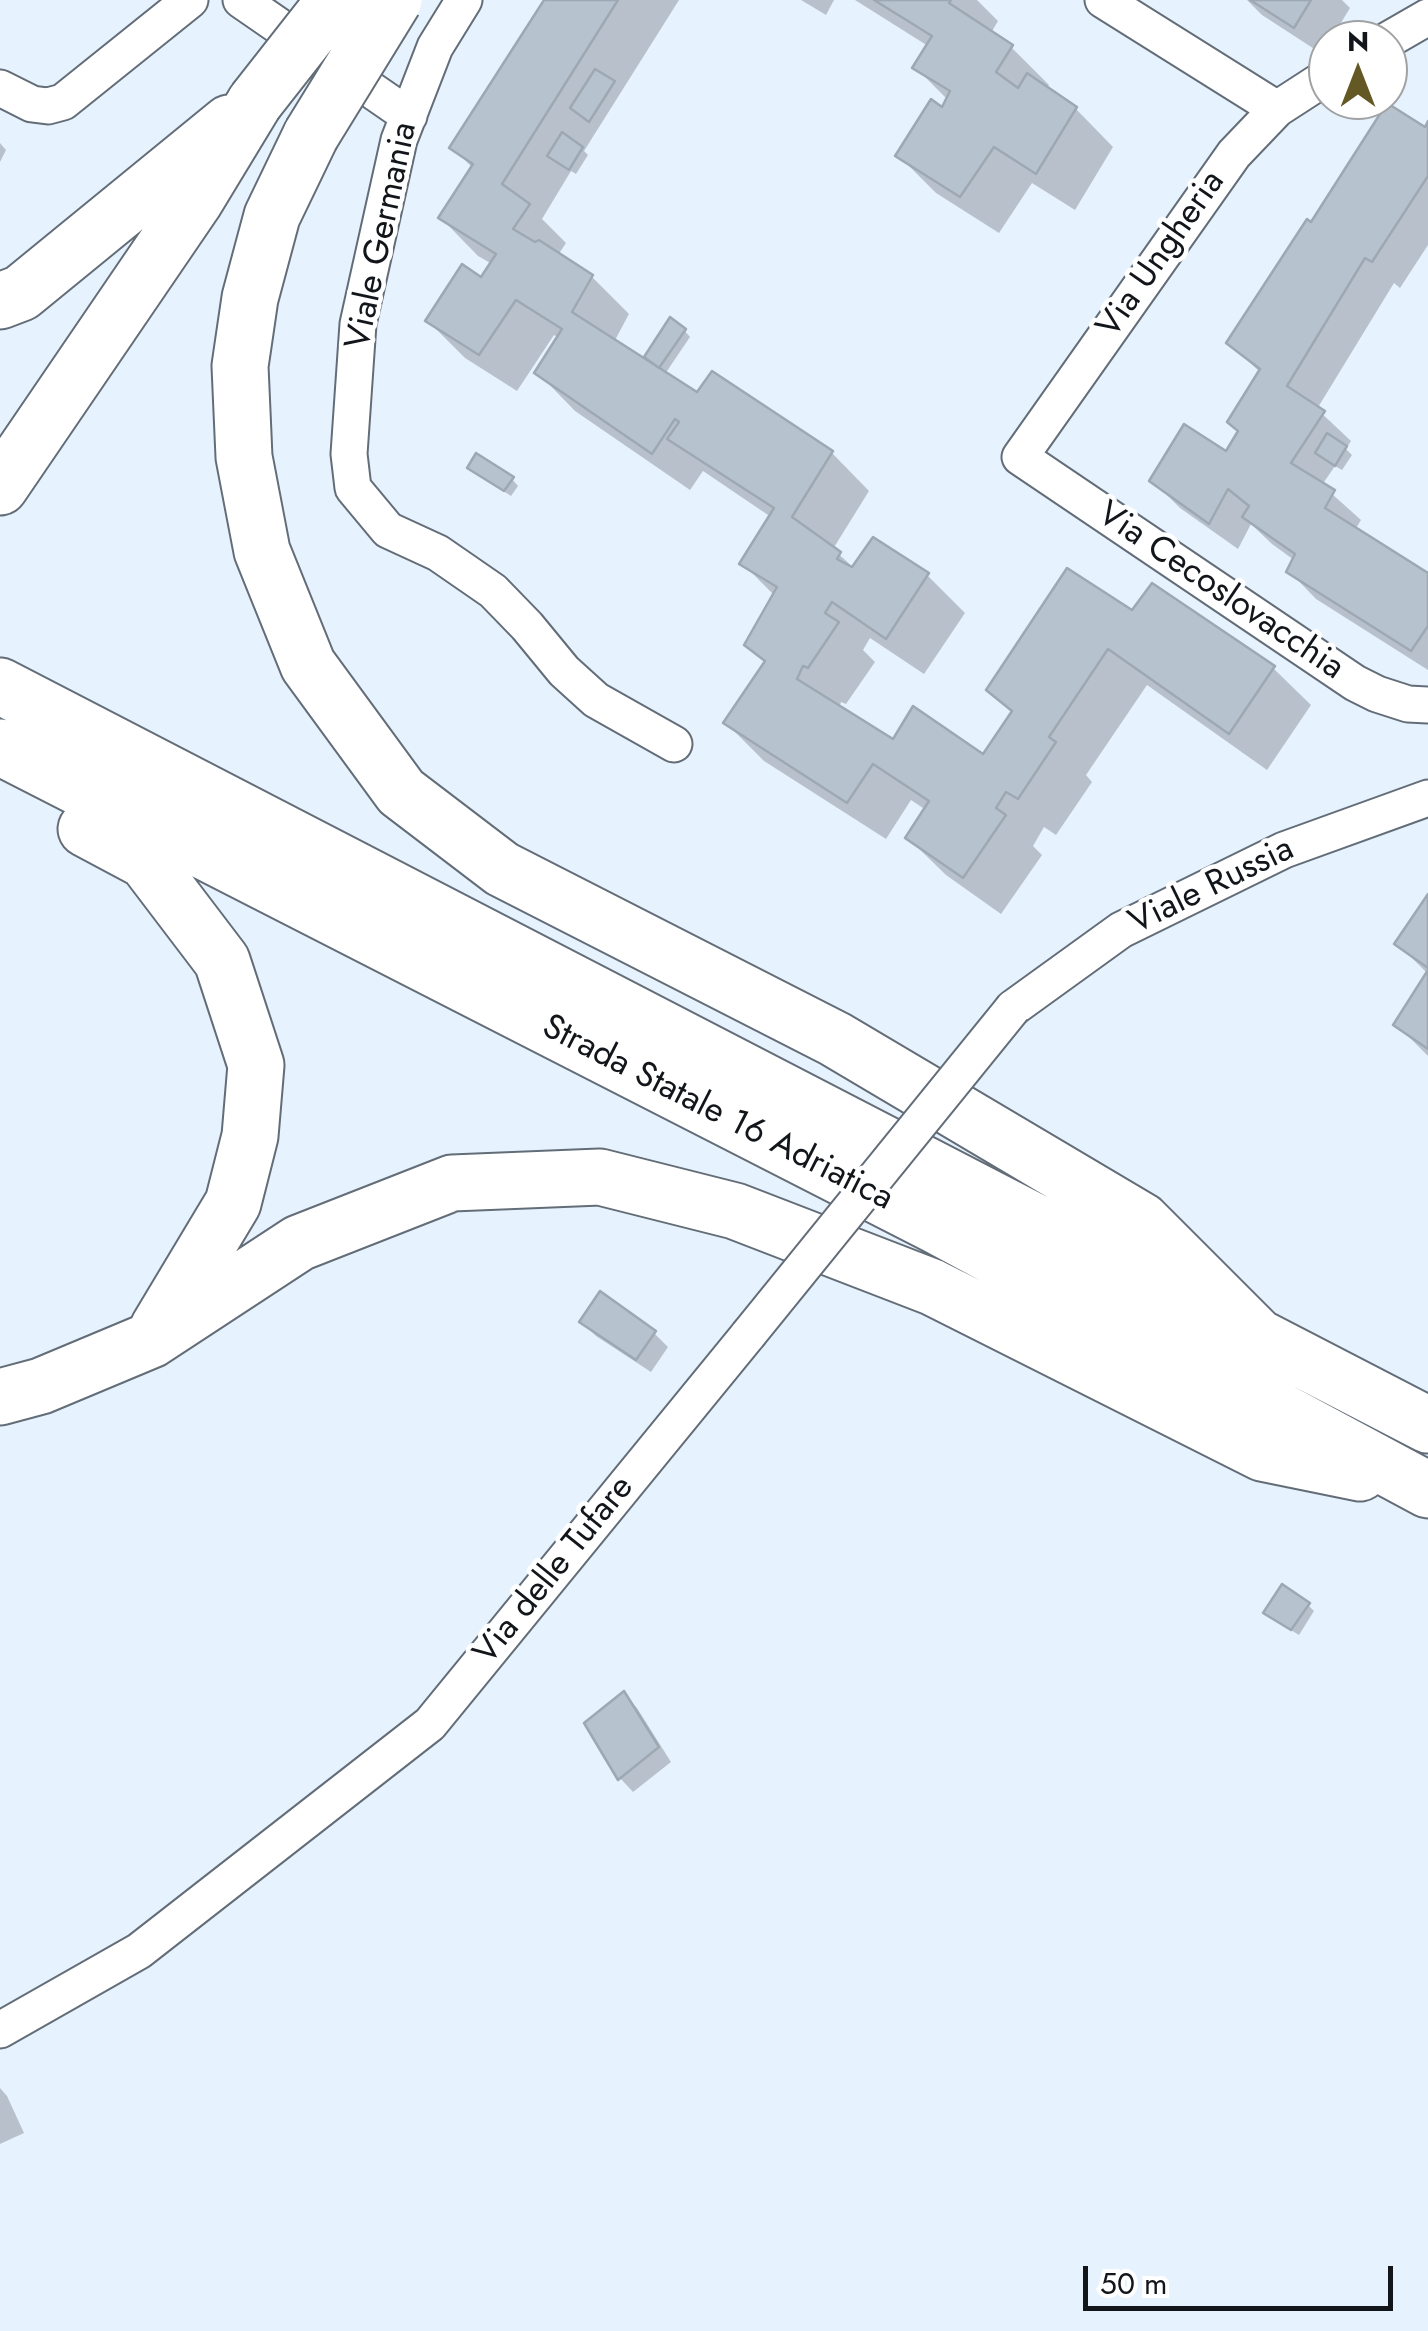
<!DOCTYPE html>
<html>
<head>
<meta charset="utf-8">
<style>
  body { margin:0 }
  #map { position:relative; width:1428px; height:2331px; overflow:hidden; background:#e6f2fe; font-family:Jost,sans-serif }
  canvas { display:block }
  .north { position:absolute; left:1308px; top:20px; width:100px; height:100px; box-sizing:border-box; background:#fff; border:2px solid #a0a2a3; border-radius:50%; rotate:0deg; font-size:28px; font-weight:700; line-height:40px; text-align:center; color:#12161a }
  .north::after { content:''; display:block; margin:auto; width:35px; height:45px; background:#645925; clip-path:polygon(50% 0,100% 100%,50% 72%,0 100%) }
  .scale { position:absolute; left:1083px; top:2266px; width:310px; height:45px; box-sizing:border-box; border:5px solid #12161a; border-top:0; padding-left:12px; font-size:30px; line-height:35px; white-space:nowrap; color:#12161a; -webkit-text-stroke:8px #fff; paint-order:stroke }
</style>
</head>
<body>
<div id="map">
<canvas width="1428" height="2331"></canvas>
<div class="north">N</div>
<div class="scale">50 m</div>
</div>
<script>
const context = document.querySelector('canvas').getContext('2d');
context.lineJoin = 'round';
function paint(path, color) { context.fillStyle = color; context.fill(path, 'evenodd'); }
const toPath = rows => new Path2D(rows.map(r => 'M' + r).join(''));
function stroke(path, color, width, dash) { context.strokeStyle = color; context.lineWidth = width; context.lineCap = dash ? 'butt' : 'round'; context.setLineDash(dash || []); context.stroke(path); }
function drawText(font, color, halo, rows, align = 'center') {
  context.font = font + ' Jost,sans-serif'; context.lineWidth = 9; context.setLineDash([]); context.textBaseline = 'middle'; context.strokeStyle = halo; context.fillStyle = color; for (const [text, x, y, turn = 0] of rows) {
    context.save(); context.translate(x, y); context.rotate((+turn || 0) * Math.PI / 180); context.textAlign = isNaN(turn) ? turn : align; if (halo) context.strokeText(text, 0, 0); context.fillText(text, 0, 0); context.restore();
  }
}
const shadow = toPath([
  [547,0,679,0,584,151,588,155,576,174,571,171,542,219,566,243,558,255,592,277,629,314,614,342,654,365,647,357,684,330,690,337,665,374,698,395,712,374,832,453,869,491,833,549,854,568,927,575,965,613,924,674,870,638,863,650,875,662,846,704,841,702,839,708,894,742,983,757,1013,714,989,690,1133,614,1273,668,1311,705,1267,770,1147,685,1086,775,1092,782,1056,835,1044,827,1033,846,1042,855,1001,914,946,875,908,838,926,810,911,800,886,839,764,761,726,723,766,663,747,644,775,596,742,563,771,517,703,471,690,490,575,411,538,373,559,338,554,335,517,391,465,358,428,321,482,280,492,264,478,256,441,218,473,168,452,148],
  [801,0,834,0,826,15],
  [855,0,977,0,998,21,991,33,1011,47,1049,85,1046,89,1076,109,1113,147,1075,210,1032,183,999,233,936,193,898,155,943,110,948,100,916,68,928,46],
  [1247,0,1342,0,1350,8,1322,54,1262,15],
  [1428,126,1428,245,1400,288,1394,283,1317,409,1351,441,1346,449,1352,455,1342,470,1335,466,1322,485,1361,520,1355,530,1428,576,1428,670,1316,599,1289,571,1294,560,1272,544,1251,524,1238,549,1180,508,1152,480,1227,455,1240,432,1261,373,1229,343,1311,225],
  [0,143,6,150,0,162],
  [477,474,512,479,518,486,511,496],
  [1428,899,1428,974,1398,944],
  [1428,975,1428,1056,1397,1025],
  [582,1322,654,1333,668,1347,651,1372,596,1336],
  [1308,1605,1314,1611,1299,1635,1273,1619],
  [624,1694,637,1708,671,1762,633,1792,620,1778],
  [0,2088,7,2096,24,2133,0,2144]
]);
const building = toPath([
  [544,0,618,0,502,184,530,204,513,229,535,242,539,240,593,275,572,312,697,392,712,371,833,451,792,517,841,552,837,559,852,567,873,537,929,573,886,639,832,602,825,613,839,622,808,668,803,666,797,679,893,739,913,706,983,754,1012,711,986,690,1067,568,1132,610,1152,583,1275,666,1229,734,1108,649,1049,737,1056,742,1018,799,1006,792,996,808,1006,815,963,878,905,838,929,801,873,764,847,803,723,723,765,661,744,645,777,587,739,564,774,508,667,439,679,422,675,419,652,454,534,373,562,329,516,300,479,355,425,321,462,264,481,277,496,254,438,218,473,164,449,148,544,0],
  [874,0,951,0,949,3,1013,45,996,72,1018,88,1027,73,1077,107,1036,174,994,147,960,197,895,156,931,99,942,107,950,91,912,68,932,36,874,0],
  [1250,0,1311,0,1294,28,1250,0],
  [595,69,615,81,589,122,570,108,595,69],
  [1387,103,1425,127,1428,121,1428,176,1372,262,1365,258,1287,386,1325,411,1291,463,1335,490,1325,508,1428,573,1428,626,1411,651,1286,572,1295,554,1242,517,1249,506,1228,489,1209,524,1149,481,1184,424,1226,451,1238,431,1227,422,1260,369,1226,343,1305,222,1307,219,1311,222,1387,103],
  [562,132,583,147,569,170,547,156,562,132],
  [670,317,686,329,659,368,644,357,670,317],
  [1327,433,1347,446,1335,466,1315,453,1327,433],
  [476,453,514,477,504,491,467,468,476,453],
  [1428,894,1428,968,1394,944,1428,894],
  [1428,970,1428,1049,1393,1025,1428,970],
  [600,1291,656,1331,636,1360,579,1322,600,1291],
  [1282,1584,1310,1603,1291,1630,1263,1613,1282,1584],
  [624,1691,659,1747,618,1780,584,1723,624,1691]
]);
const street = toPath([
  [241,0,409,116],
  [464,0,435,47,399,140,358,324,349,454,353,488,388,530,438,553,493,591,527,626,564,671,596,700,674,744],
  [1103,0,1277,109],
  [1388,40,1428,17],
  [1328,76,1277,109,1234,154,1020,457,1355,683,1377,694,1408,704,1428,705],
  [0,88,32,104,48,106,63,102,190,0],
  [1013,1008,1121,930,1284,850,1428,798],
  [0,2030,139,1951,430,1724,748,1335]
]);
const highway = toPath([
  [311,135,272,216,250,298,240,366,244,457,262,551,308,665,401,792,502,869,835,1039,1142,1221,1256,1335],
  [0,301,21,293,229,123],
  [0,487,195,201,255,102],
  [0,686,1428,1425],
  [0,747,935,1225,1428,1490],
  [86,829,146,861,222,961,256,1065,250,1136,233,1203,158,1328],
  [0,1397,41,1386,151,1340,299,1243,452,1183,600,1177,735,1211,932,1287,1262,1453,1360,1473]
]);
const streetBridge = toPath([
  [748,1335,1013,1008]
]);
const highwayBridge = toPath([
  [255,102,335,0],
  [311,135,394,0]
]);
const streetNames = [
  ["Viale Germania",383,236,-78],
  ["Via Ungheria",1162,255,-55],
  ["Via Cecoslovacchia",1220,592,34],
  ["Viale Russia",1212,887,-26],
  ["Strada Statale 16 Adriatica",717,1114,27],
  ["Via delle Tufare",555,1571,-51]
];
paint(shadow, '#0003');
paint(building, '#b6c2cd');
stroke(building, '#9da8b3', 2.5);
stroke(street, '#636d78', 39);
stroke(highway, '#636d78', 59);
stroke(street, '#fff', 35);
stroke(highway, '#fff', 55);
stroke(streetBridge, '#636d78', 39, []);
stroke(highwayBridge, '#636d78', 59, []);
stroke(streetBridge, '#fff', 35);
stroke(highwayBridge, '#fff', 55);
drawText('35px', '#12161a', '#fff', streetNames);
</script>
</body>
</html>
